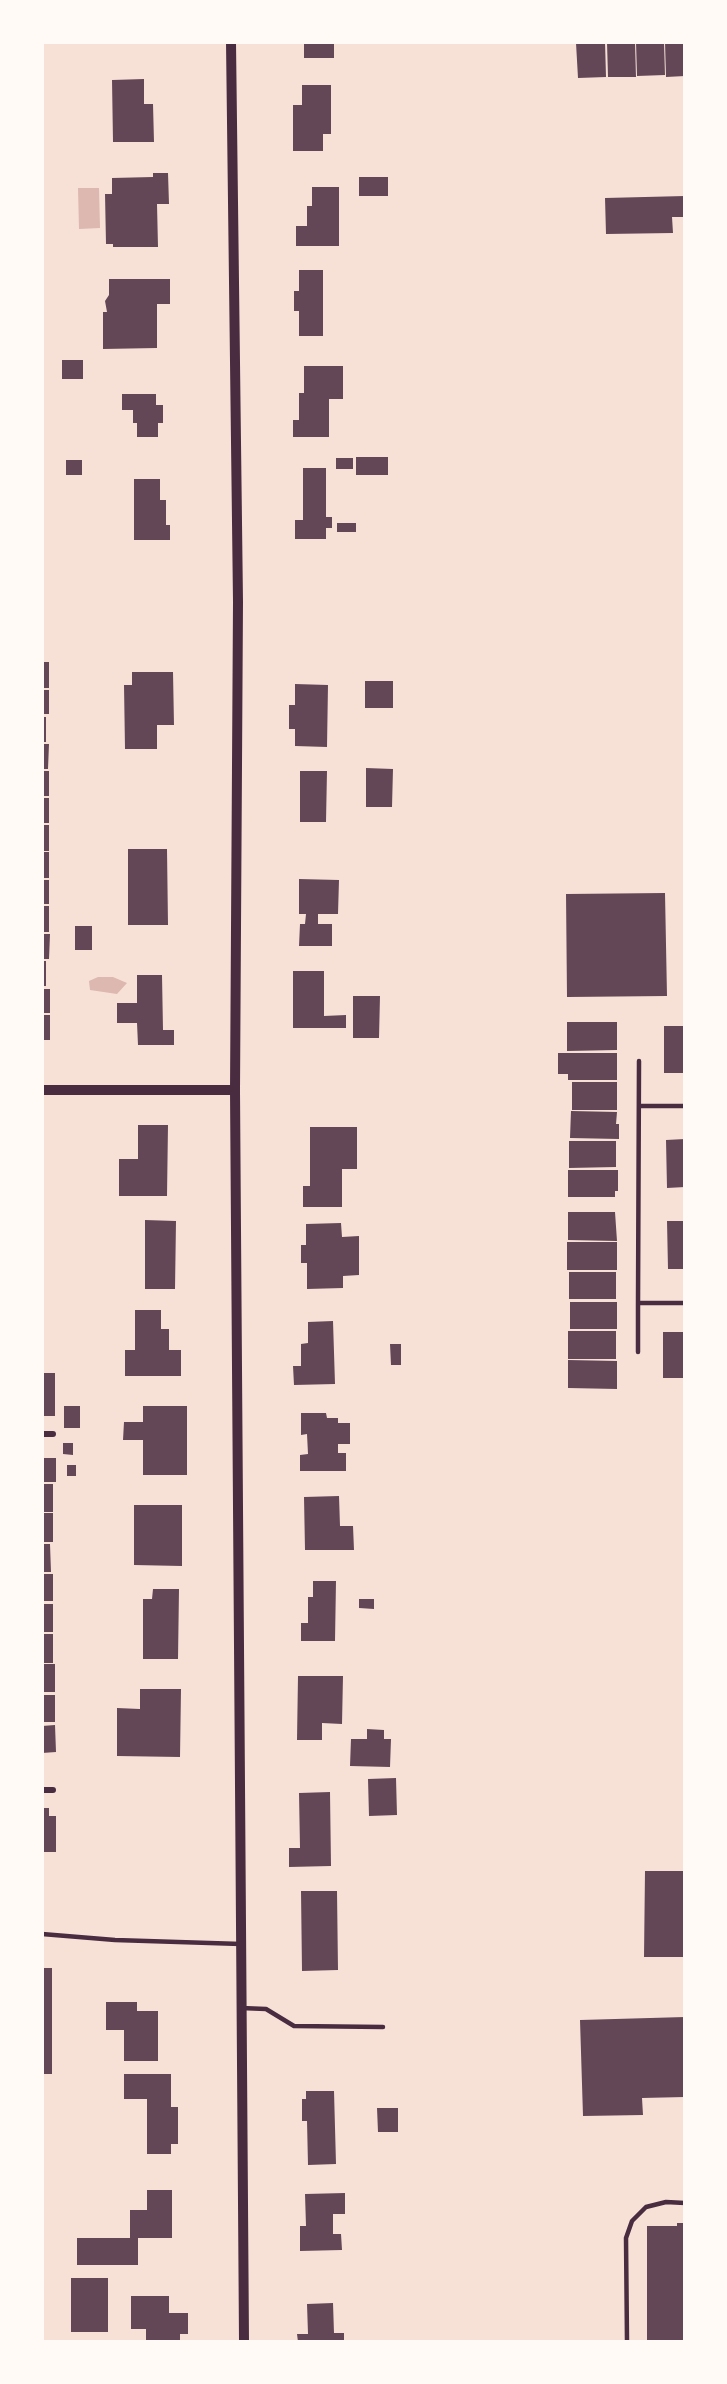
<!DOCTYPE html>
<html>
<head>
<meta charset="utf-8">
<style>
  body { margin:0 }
  #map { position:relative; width:727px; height:2384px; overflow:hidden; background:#f7e1d7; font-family:"Work Sans",sans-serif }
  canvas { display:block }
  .frame { position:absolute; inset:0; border:44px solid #fffaf5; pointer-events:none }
</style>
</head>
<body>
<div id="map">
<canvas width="727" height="2384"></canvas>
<div class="frame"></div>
</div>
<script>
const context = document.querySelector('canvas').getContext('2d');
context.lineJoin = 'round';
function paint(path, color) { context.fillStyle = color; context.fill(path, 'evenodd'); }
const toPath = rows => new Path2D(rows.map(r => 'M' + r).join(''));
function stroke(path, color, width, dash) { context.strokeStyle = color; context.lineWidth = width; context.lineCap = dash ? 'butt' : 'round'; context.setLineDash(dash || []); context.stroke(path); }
const water = toPath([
  [78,188,99,188,100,228,79,229],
  [98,977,113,977,127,983,117,994,90,990,89,981]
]);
const building = toPath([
  [304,42,334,42,334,58,304,58],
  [605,42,606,77,578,78,576,43],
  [607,42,635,42,636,77,608,77],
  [636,42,664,42,665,75,637,76],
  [665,42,685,42,685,76,666,77],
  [144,79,144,104,153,104,154,142,113,142,112,80],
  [302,85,331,85,331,134,323,134,323,151,293,151,293,105,302,105],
  [153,173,168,173,169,204,157,204,158,247,113,247,113,244,106,244,105,194,112,194,112,178,153,177],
  [359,177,388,177,388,196,359,196],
  [312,187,339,187,339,246,296,246,296,226,307,226,307,206,312,206],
  [685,196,685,217,672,217,673,233,606,234,605,198],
  [299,270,323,270,323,336,299,336,299,311,294,311,294,291,299,291],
  [109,279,170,279,170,304,157,304,157,348,103,349,103,312,107,312,105,301,109,295],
  [62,360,83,360,83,379,62,379],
  [304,366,343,366,343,399,329,399,329,437,293,437,293,420,299,420,299,393,304,393],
  [122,394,156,394,156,405,163,405,163,423,158,423,158,437,137,437,137,423,133,423,133,410,122,410],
  [356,457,388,457,388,475,356,475],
  [336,458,353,458,353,469,336,469],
  [66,460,82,460,82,475,66,475],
  [303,468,326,468,326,517,332,517,332,528,326,528,326,539,295,539,295,520,303,520],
  [134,479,160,479,160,500,166,500,166,525,170,525,170,540,134,540],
  [337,523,356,523,356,532,337,532],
  [42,662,49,662,49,688,42,688],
  [132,672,173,672,174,725,157,725,157,749,125,749,124,685,132,685],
  [365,681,393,681,393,708,365,708],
  [295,684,328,685,327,747,295,746,295,729,289,729,289,705,295,705],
  [42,690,49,690,49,714,42,714],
  [42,717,46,717,46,742,42,742],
  [42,744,49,744,48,769,42,769],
  [366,768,393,769,392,807,366,807],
  [42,771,49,771,49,796,42,796],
  [300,771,327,771,326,822,300,822],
  [42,798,49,798,49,823,42,823],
  [42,825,49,825,49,851,42,851],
  [128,849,167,849,168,925,128,925],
  [42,852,49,852,49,878,42,878],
  [299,879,339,880,338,914,318,914,318,924,332,924,332,946,299,946,300,924,305,924,306,914,299,914],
  [42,880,49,880,49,904,42,904],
  [665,893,667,996,567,997,566,894],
  [42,906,49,906,49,932,42,932],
  [75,926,92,926,92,950,75,950],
  [42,934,50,934,49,959,42,959],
  [42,961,46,961,46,986,42,986],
  [293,971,324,971,324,1016,346,1015,346,1028,293,1028],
  [137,975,162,975,163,1030,174,1030,174,1045,138,1045,137,1023,117,1023,117,1003,137,1003],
  [42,989,50,989,50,1013,42,1013],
  [353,996,380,996,379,1038,353,1038],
  [42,1015,50,1015,50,1040,42,1040],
  [567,1022,617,1022,617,1050,567,1051],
  [664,1026,685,1026,685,1073,664,1073],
  [558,1053,617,1053,617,1080,568,1080,568,1074,558,1074],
  [572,1082,617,1082,617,1110,572,1110],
  [571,1111,617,1112,616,1124,619,1124,619,1139,570,1138],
  [138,1125,168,1125,167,1196,119,1196,119,1159,138,1159],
  [310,1127,357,1127,357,1169,342,1169,342,1207,303,1207,303,1186,310,1186],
  [685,1139,685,1187,667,1188,666,1140],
  [569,1141,616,1141,616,1167,569,1168],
  [568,1170,618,1170,618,1191,615,1191,615,1197,568,1197],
  [568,1212,615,1212,617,1241,568,1240],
  [145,1220,176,1221,175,1289,145,1289],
  [667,1221,685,1221,685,1269,668,1269],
  [341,1223,342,1237,359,1236,359,1275,343,1276,343,1288,307,1289,307,1263,301,1263,301,1245,306,1245,306,1224],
  [567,1242,617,1242,617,1270,567,1270],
  [569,1272,616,1272,616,1299,569,1299],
  [570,1302,617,1302,617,1329,570,1329],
  [135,1310,161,1310,161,1329,169,1329,169,1350,181,1350,181,1376,125,1376,125,1350,135,1350],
  [333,1321,335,1384,294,1385,293,1366,301,1366,301,1344,308,1343,308,1322],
  [568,1331,616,1331,616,1359,568,1359],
  [663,1332,685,1332,685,1378,663,1378],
  [390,1344,401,1344,401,1365,391,1365],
  [568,1360,617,1361,617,1389,568,1388],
  [42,1373,55,1373,55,1416,42,1416],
  [64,1406,80,1406,80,1428,64,1428],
  [143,1406,187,1406,187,1475,143,1475,143,1440,123,1440,124,1422,143,1422],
  [301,1413,326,1413,327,1418,338,1418,338,1423,350,1423,350,1444,338,1444,338,1453,346,1453,346,1471,300,1471,300,1455,308,1454,307,1434,301,1435],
  [63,1443,73,1443,73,1455,63,1454],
  [42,1458,56,1458,56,1482,42,1482],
  [67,1465,76,1465,76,1476,67,1476],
  [42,1484,53,1484,53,1512,42,1512],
  [339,1496,340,1526,353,1526,354,1550,305,1550,304,1497],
  [134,1505,182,1505,182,1566,134,1565],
  [42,1513,53,1513,53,1542,42,1542],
  [42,1544,50,1544,51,1572,42,1572],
  [42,1574,53,1574,53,1601,42,1601],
  [313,1581,336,1581,335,1641,301,1641,301,1623,308,1623,308,1597,313,1597],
  [153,1589,179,1589,178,1659,143,1659,143,1599,152,1599],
  [359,1599,374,1599,374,1609,359,1608],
  [42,1604,53,1604,53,1632,42,1632],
  [42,1634,53,1634,53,1663,42,1663],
  [42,1664,55,1664,55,1692,42,1692],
  [298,1676,343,1676,342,1724,322,1723,322,1740,297,1740],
  [140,1689,181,1689,180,1757,117,1756,117,1708,140,1709],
  [42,1695,55,1695,55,1722,42,1722],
  [55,1725,56,1752,42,1753,42,1726],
  [367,1729,384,1730,384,1739,391,1739,390,1767,350,1766,351,1739,367,1739],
  [396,1778,397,1815,369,1816,368,1779],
  [330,1792,331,1866,289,1867,289,1848,300,1848,299,1793],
  [42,1808,49,1808,49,1816,56,1816,56,1852,42,1852],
  [645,1871,685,1871,685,1957,644,1957],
  [301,1891,337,1891,338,1970,302,1971],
  [42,1968,52,1968,52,2074,42,2074],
  [106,2002,137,2002,137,2011,158,2011,158,2061,124,2061,124,2030,106,2030],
  [685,2017,685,2097,642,2098,643,2115,583,2116,580,2020],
  [124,2074,171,2074,171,2107,178,2107,178,2144,171,2144,171,2154,147,2154,147,2099,124,2099],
  [306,2091,334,2091,336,2164,308,2165,307,2121,302,2121,302,2099,306,2099],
  [377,2108,398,2108,398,2132,378,2132],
  [147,2190,172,2190,172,2238,138,2238,138,2265,77,2265,77,2238,130,2238,130,2210,147,2210],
  [345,2193,345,2214,333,2214,333,2234,341,2234,342,2250,300,2251,300,2226,306,2226,305,2194],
  [677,2223,685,2223,685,2342,647,2342,647,2226,677,2226],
  [71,2278,108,2278,108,2332,71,2332],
  [131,2296,169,2296,169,2313,188,2313,188,2334,180,2334,180,2342,146,2342,146,2329,131,2329],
  [333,2303,334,2333,344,2333,344,2342,298,2342,297,2334,308,2334,307,2304]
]);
const service = toPath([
  [639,1061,638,1303,685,1303],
  [639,1106,685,1106],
  [638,1352,638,1303],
  [42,1934,115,1940,241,1944],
  [241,2008,266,2009,294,2026,383,2027],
  [627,2342,626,2238,632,2221,646,2207,666,2202,685,2203]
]);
const minor = toPath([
  [42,1434,53,1434],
  [42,1790,53,1790]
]);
const tertiary = toPath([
  [231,42,238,602,235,1090,244,2342],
  [42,1090,235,1090]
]);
paint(water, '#dcb8b0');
paint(building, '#644757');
stroke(service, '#4a2c40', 4.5);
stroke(minor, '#4a2c40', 6);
stroke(tertiary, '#4a2c40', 10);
</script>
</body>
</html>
